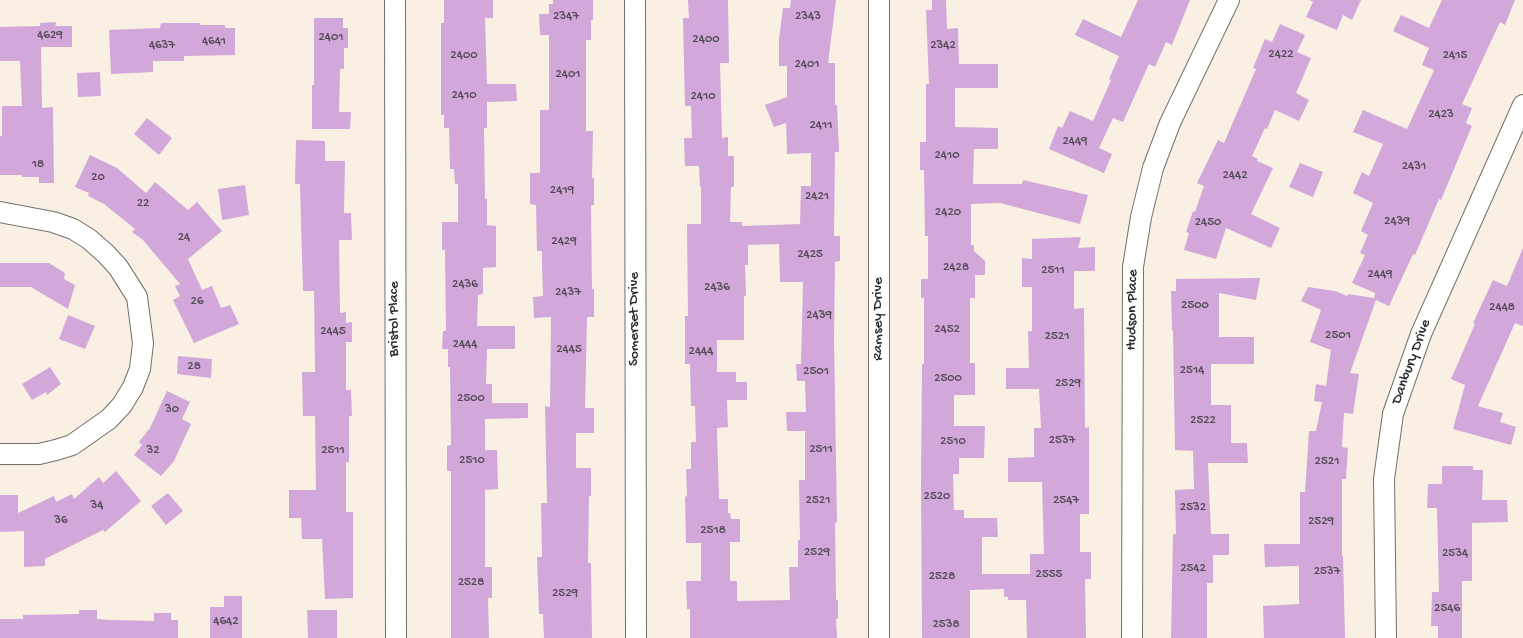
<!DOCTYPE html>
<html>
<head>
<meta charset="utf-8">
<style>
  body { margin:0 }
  canvas { display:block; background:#f9efe2 }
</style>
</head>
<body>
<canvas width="1523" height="638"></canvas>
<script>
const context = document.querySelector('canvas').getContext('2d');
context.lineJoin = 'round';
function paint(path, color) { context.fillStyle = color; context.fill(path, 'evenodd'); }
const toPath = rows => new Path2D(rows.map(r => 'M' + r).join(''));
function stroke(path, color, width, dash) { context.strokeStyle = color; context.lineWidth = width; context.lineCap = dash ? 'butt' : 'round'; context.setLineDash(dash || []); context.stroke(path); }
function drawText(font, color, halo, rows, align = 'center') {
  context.font = font + ' "Gochi Hand",sans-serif'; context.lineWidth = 3; context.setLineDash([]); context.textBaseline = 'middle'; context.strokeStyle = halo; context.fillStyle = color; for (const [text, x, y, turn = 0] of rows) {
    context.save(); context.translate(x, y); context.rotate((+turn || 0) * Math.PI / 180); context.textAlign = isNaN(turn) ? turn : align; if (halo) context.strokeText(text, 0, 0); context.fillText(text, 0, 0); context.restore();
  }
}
const building = toPath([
  [444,0,493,0,493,18,485,18,487,84,516,84,517,101,487,102,487,128,484,128,485,199,487,199,487,225,496,226,496,267,483,268,483,294,478,295,477,326,515,326,515,349,487,349,486,384,492,384,492,403,528,403,528,418,485,419,485,450,497,450,498,489,485,490,485,567,492,567,492,598,488,598,489,638,451,638,451,471,447,471,447,446,451,445,450,367,448,367,448,349,442,349,443,331,446,331,445,250,442,250,442,222,458,222,458,184,455,184,454,169,450,169,449,128,444,128,444,115,441,115,441,23,444,23],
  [553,0,593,0,593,20,591,20,591,40,586,40,586,131,593,131,592,178,594,178,594,205,591,205,592,289,594,289,594,317,587,317,585,408,594,408,594,433,576,433,576,468,591,468,591,496,589,496,588,563,591,563,592,638,544,638,543,614,539,614,537,557,542,557,541,503,547,503,545,406,550,407,551,317,534,318,533,297,543,296,542,264,542,251,537,251,536,205,530,204,530,173,540,173,540,110,549,110,549,35,540,35,539,14,549,14,549,4,553,4],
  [688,0,728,0,729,63,720,63,722,138,728,137,728,156,734,156,734,187,731,187,730,222,742,222,742,226,800,224,801,186,811,186,811,153,787,154,786,123,774,127,765,105,787,97,787,66,779,66,779,39,783,8,790,8,791,0,836,0,828,63,835,63,835,105,837,105,839,152,835,152,834,236,840,236,840,261,835,262,834,339,837,522,835,523,836,600,838,600,838,619,836,619,837,638,690,638,690,609,687,609,686,581,701,581,701,543,686,543,685,497,687,496,686,469,691,469,691,442,696,442,695,406,691,406,690,364,685,364,685,316,688,316,687,224,701,224,701,187,700,187,699,166,685,166,684,138,692,138,691,106,685,106,683,18,689,18],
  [779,244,780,282,803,282,801,364,796,364,797,381,805,381,806,412,786,412,787,431,805,431,805,480,799,480,800,540,798,540,798,567,789,567,790,600,737,601,737,581,730,581,730,542,740,542,740,519,731,519,730,513,728,513,728,499,719,499,717,428,728,427,727,400,747,400,747,382,736,382,736,372,717,372,717,340,744,340,744,296,746,296,745,265,748,265,748,245],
  [932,0,946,0,947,29,958,28,959,64,998,64,998,88,955,88,955,127,998,128,998,149,974,149,973,184,1022,184,1023,180,1088,195,1080,224,1000,203,971,204,971,245,974,245,974,251,985,261,985,275,975,275,975,298,970,298,970,363,975,363,975,395,954,395,954,426,985,426,984,458,959,458,959,474,953,474,954,510,964,510,964,518,997,518,998,537,982,537,982,574,1030,574,1030,554,1044,554,1042,482,1008,482,1008,458,1034,457,1034,428,1041,428,1039,389,1006,389,1006,368,1029,368,1028,331,1032,331,1032,287,1022,287,1022,258,1032,259,1032,239,1081,237,1078,248,1095,247,1095,271,1074,271,1074,309,1084,308,1085,428,1089,427,1089,514,1080,514,1080,552,1091,552,1091,579,1085,579,1086,638,1027,638,1026,600,1008,600,1008,597,1004,597,1004,589,970,590,970,638,922,638,921,484,922,364,924,364,924,298,921,298,921,279,928,279,928,236,925,236,924,170,920,170,920,142,926,142,926,84,929,84,926,10,932,10],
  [1138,0,1190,0,1172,45,1166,42,1155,67,1149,64,1123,122,1113,118,1099,148,1112,154,1104,173,1049,149,1058,126,1062,128,1070,111,1093,121,1111,80,1109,79,1119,56,1075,35,1083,19,1121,37],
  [1309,0,1361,0,1352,20,1343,15,1337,30,1306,17,1313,2],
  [1442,0,1515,0,1505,25,1500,22,1462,104,1472,108,1466,123,1472,126,1441,200,1439,199,1415,255,1413,254,1389,306,1376,300,1350,373,1359,374,1353,414,1344,413,1342,447,1348,448,1346,479,1342,479,1342,556,1343,556,1345,638,1264,638,1263,606,1299,604,1299,566,1265,567,1264,544,1300,544,1300,492,1305,492,1309,431,1316,431,1322,402,1314,401,1316,384,1326,386,1331,350,1310,342,1321,310,1301,301,1308,287,1335,291,1347,296,1348,294,1374,298,1375,293,1352,283,1365,255,1360,253,1368,235,1361,231,1373,203,1353,193,1362,172,1369,176,1383,144,1353,132,1363,110,1407,129,1434,70,1422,65,1429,48,1393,31,1401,15,1429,28],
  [314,18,343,18,343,28,348,28,348,48,344,48,344,69,340,69,339,112,351,112,350,129,312,129,312,85,314,85],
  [56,22,55,26,72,26,72,47,41,47,42,108,53,107,54,183,39,183,39,177,22,177,22,175,0,175,0,136,2,136,2,106,22,106,20,61,0,61,0,27,40,26,40,23],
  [161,23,200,23,200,25,225,25,225,28,235,28,235,55,184,56,184,61,153,61,153,72,111,74,109,30,160,28],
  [1280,24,1305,35,1297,52,1311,58,1296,93,1309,100,1299,121,1275,110,1267,129,1265,128,1252,156,1258,159,1257,161,1273,168,1251,214,1280,228,1271,248,1226,228,1216,259,1184,250,1189,233,1186,232,1193,211,1195,212,1204,186,1197,183,1218,140,1224,143,1256,69,1253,68,1265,39,1272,42],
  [100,72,101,96,78,97,77,73],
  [147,118,172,138,159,155,134,134],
  [296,140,325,141,325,161,345,161,344,213,351,213,352,240,339,240,340,313,346,312,346,323,352,322,352,342,346,342,346,390,351,390,352,416,349,416,349,462,346,462,346,512,353,512,353,598,325,599,322,539,302,539,301,518,289,518,289,490,316,490,315,416,303,416,302,372,315,372,314,291,303,291,300,184,295,184],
  [90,155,117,168,146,193,155,182,188,210,197,202,222,231,188,259,202,290,212,286,221,308,230,305,239,324,194,343,173,300,180,296,175,286,180,284,143,240,132,232,135,229,104,204,88,196,89,193,75,187],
  [1300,163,1323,172,1313,197,1289,187],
  [245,185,249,215,222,220,218,189],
  [1523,248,1523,326,1515,323,1478,406,1503,413,1500,422,1516,427,1511,445,1453,429,1465,385,1451,379,1475,324,1473,323,1493,280,1507,286],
  [0,263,49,263,65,273,64,279,75,285,68,309,31,287,0,287],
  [1260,278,1256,300,1219,293,1219,337,1254,337,1254,364,1211,364,1211,405,1231,405,1231,443,1247,443,1248,463,1208,463,1211,534,1229,534,1229,555,1213,555,1213,583,1207,583,1207,638,1171,638,1173,534,1176,534,1175,490,1194,489,1193,451,1175,450,1173,330,1172,330,1171,291,1176,291,1176,279],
  [68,315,95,326,85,349,59,339],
  [178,356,212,359,211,378,177,374],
  [50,367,61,384,47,395,46,392,32,400,22,384],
  [167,391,190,402,182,419,191,424,174,461,161,476,134,455,142,445,139,442,150,428],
  [1442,466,1473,466,1473,470,1483,470,1482,500,1507,500,1508,522,1472,523,1472,581,1462,581,1462,638,1438,638,1438,626,1431,626,1432,592,1439,592,1437,508,1427,508,1428,484,1442,484],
  [116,471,141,501,105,532,103,530,45,559,45,566,24,567,24,531,0,532,0,495,18,495,18,513,54,496,56,502,72,494,74,499,99,477,103,483],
  [168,493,183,511,166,525,151,506],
  [224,596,242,596,242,638,210,638,210,607,224,607],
  [79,610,97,610,97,619,110,620,154,621,154,613,171,613,171,620,178,620,178,638,0,638,0,619,23,619,23,615,79,614],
  [307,610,337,610,337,638,308,638]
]);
const minor = toPath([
  [395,0,396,638],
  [635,0,636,638],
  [879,0,879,638],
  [0,212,53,222,73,229,89,239,105,253,118,267,137,297,143,343,140,369,133,387,122,405,109,419,72,445,56,450,39,454,0,454],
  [1132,638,1133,267,1141,217,1153,168,1170,123,1229,0],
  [1386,638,1384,479,1393,414,1421,334,1523,105]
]);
const numberNames = [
  ["2347",566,17],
  ["2343",808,17],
  ["4629",50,36],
  ["2401",331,38],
  ["2400",706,40],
  ["4641",214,42],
  ["4637",162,46],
  ["2342",943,46],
  ["2422",1281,55],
  ["2400",464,56],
  ["2415",1455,56],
  ["2401",807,65],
  ["2401",568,75],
  ["2410",464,96],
  ["2410",703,97],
  ["2423",1441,115],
  ["2411",821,126],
  ["2449",1075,142],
  ["2410",947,156],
  ["18",38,165],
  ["2431",1414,167],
  ["2442",1235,176],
  ["20",98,178],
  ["2419",562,191],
  ["2421",817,197],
  ["22",143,204],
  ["2420",948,213],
  ["2439",1397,222],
  ["2450",1208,223],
  ["24",184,238],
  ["2429",564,242],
  ["2425",810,255],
  ["2428",956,268],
  ["2511",1053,271],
  ["2449",1380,275],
  ["2436",465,285],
  ["2436",717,288],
  ["2437",568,293],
  ["26",197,302],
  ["2500",1195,306],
  ["2448",1502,308],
  ["2439",819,316],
  ["2452",947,330],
  ["2445",333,332],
  ["2501",1338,336],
  ["2521",1057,337],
  ["2444",465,345],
  ["2445",569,350],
  ["2444",701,352],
  ["28",194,367],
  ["2514",1192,371],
  ["2501",816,372],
  ["2500",948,379],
  ["2529",1068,384],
  ["2500",471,399],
  ["30",172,410],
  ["2522",1203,421],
  ["2537",1062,441],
  ["2510",953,442],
  ["2511",821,450],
  ["32",153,451],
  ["2511",333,451],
  ["2510",472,461],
  ["2521",1327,462],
  ["2520",937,497],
  ["2521",818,501],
  ["2547",1066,501],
  ["34",97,506],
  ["2532",1193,508],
  ["36",61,521],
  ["2529",1321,522],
  ["2518",713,531],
  ["2529",817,553],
  ["2534",1455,554],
  ["2542",1193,569],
  ["2537",1327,572],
  ["2555",1049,575],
  ["2528",942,577],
  ["2528",471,583],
  ["2529",565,594],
  ["2546",1447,609],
  ["4642",226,622],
  ["2538",946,625]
];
const streetNames = [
  ["Hudson Place",1133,310,-89],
  ["Bristol Place",395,319,-90],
  ["Somerset Drive",635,319,-90],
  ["Ramsey Drive",879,319,-90],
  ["Danbury Drive",1412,362,-70]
];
paint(building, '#d2a8da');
stroke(minor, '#73706b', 22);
stroke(minor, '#fff', 20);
drawText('13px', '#554a57', null, numberNames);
drawText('15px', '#2b2b2b', '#fff', streetNames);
</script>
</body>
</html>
